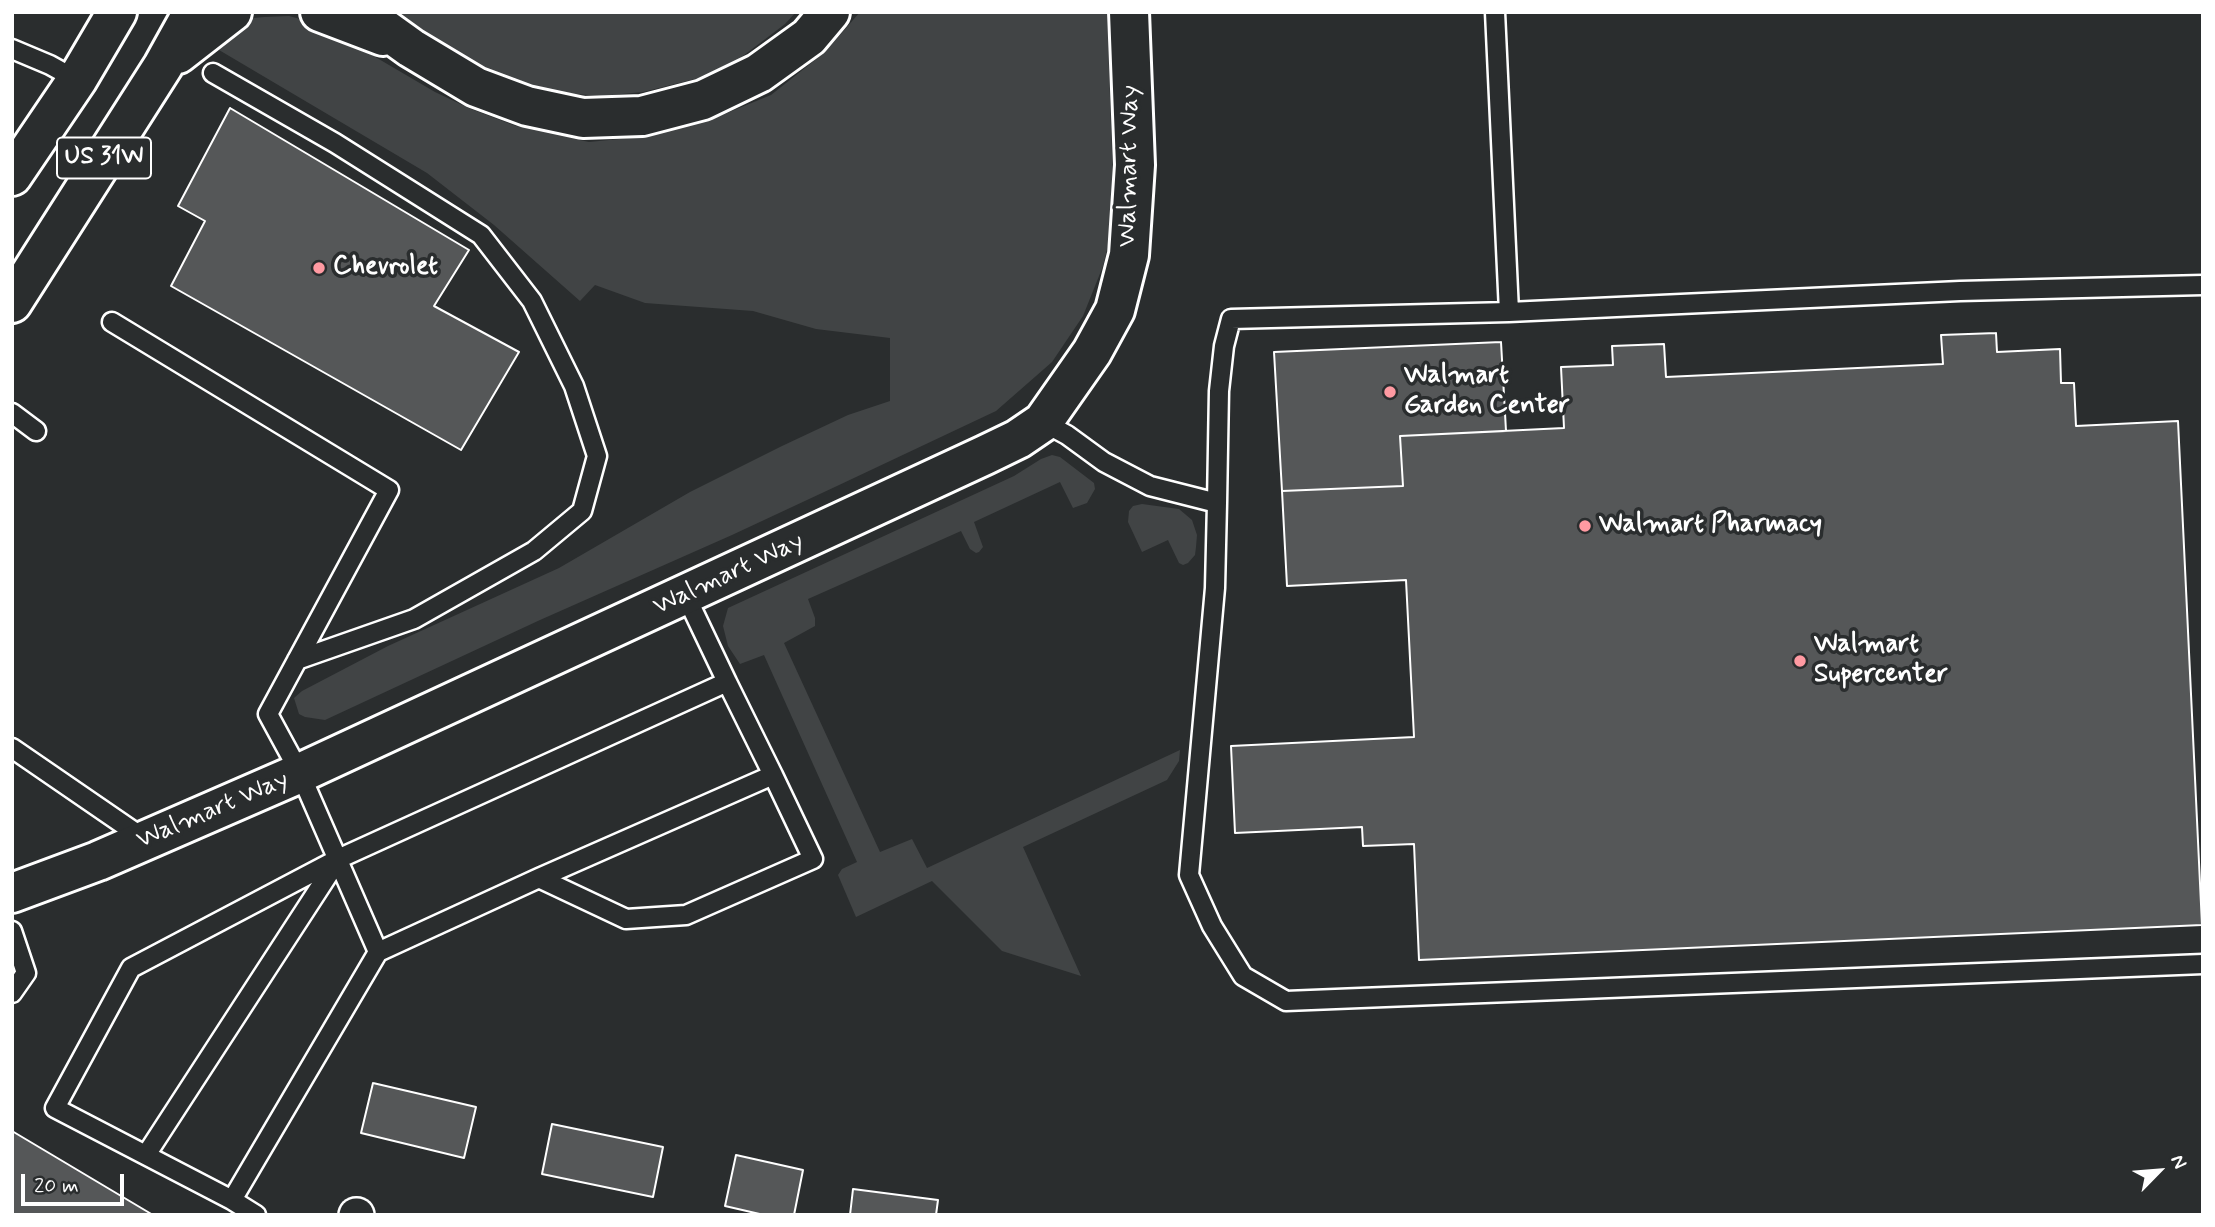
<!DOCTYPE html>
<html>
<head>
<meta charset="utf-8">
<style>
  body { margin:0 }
  #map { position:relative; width:2215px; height:1227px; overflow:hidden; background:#2a2d2e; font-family:Mynerve,sans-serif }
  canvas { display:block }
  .frame { position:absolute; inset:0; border:14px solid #fff; pointer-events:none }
  .north { position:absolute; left:2124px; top:1136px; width:70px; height:70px; -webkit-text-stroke:5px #2a2d2e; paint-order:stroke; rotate:65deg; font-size:19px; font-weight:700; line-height:28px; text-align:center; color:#fff }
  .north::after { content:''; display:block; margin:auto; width:24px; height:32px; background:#fff; clip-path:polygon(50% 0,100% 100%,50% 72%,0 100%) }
  .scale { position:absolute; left:21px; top:1174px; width:103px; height:32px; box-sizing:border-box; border:4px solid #fff; border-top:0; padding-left:9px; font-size:21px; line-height:24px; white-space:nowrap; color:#fff; -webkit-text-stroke:5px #2a2d2e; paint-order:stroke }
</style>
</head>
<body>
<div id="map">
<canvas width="2215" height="1227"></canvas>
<div class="frame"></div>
<div class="north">N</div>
<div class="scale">20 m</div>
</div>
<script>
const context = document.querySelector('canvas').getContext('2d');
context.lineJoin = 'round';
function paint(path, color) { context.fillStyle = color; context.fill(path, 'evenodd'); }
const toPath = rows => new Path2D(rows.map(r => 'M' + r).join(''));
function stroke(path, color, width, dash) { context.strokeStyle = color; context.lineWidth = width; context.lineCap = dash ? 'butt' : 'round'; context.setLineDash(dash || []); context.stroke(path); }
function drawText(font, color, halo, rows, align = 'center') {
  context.font = font + ' Mynerve,sans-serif'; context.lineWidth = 7; context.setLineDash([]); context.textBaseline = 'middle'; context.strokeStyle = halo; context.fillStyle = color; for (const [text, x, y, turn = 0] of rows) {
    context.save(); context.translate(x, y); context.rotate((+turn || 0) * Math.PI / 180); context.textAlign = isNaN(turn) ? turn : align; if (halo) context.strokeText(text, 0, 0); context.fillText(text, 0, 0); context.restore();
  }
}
const green = toPath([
  [381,12,611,13,796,12,785,24,739,59,699,78,643,92,601,96,551,92,502,77,460,57],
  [860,12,1107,12,1113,182,1111,233,1103,266,1083,316,1052,362,996,411,837,486,732,535,540,620,325,720,305,717,299,714,294,698,302,691,388,646,559,568,690,492,782,446,848,415,890,401,890,338,816,329,753,311,645,303,595,285,580,301,494,225,427,173,219,50,229,26,244,19,264,17,289,16,308,21,331,31,435,92,471,109,516,126,589,142,649,136,722,115,771,95,825,52],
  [1052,455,1060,457,1094,483,1095,489,1087,503,1073,508,1060,482,974,522,983,547,979,552,976,553,970,549,961,531,808,599,815,618,815,626,784,643,880,852,912,839,927,868,1180,750,1179,761,1167,780,1023,847,1081,976,1002,951,932,881,856,917,838,875,842,869,857,862,764,655,740,664,728,646,723,626,728,608,1014,476,1041,459],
  [1142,504,1179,509,1192,520,1197,535,1196,547,1195,555,1188,563,1183,565,1179,563,1168,540,1142,552,1128,522,1129,511,1133,506]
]);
const building = toPath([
  [230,108,469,250,434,306,519,352,461,450,171,286,205,221,178,206,230,108],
  [1996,333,1997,352,2060,349,2061,383,2074,383,2076,426,2178,421,2202,925,1419,960,1414,844,1363,846,1362,827,1235,833,1231,746,1414,737,1406,580,1287,586,1282,491,1403,486,1400,436,1564,428,1561,367,1613,365,1612,346,1664,344,1666,377,1943,364,1941,335,1996,333],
  [1501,342,1506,431,1400,436,1403,486,1282,491,1274,352,1501,342],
  [373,1083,476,1107,464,1158,361,1133,373,1083],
  [552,1124,663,1147,653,1197,542,1174,552,1124],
  [12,1131,153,1215,12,1215,12,1131],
  [736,1155,803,1170,794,1215,764,1215,725,1206,736,1155],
  [853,1189,938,1200,936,1215,850,1215,853,1189]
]);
const service = toPath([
  [1495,12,1509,312],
  [12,49,50,65,77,80],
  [213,73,335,143,481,235,532,301,574,386,597,456,582,511,534,551,414,619,297,660],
  [112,322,389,490,268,714,300,773,378,952,232,1200,256,1215],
  [12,413,36,431],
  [1043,422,1067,435,1104,462,1150,486,1217,503,1219,391,1224,346,1231,319,1509,312,1960,291,2203,285],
  [1217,503,1215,588,1189,875,1212,926,1243,976,1286,1001,2203,964],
  [12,748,146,840],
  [539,878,626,919,686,915,813,859,773,775],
  [12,931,26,973,12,993],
  [378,952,539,878,773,775,727,682],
  [146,1155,337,861],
  [232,1200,55,1108,131,968,338,859,727,682,686,596]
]);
const minor = toPath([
  [356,1215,357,1215]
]);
const tertiary = toPath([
  [12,893,98,861,300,773,985,455,1018,439,1043,422,1092,352,1115,310,1129,255,1135,165,1129,12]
]);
const trunk = toPath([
  [320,12,383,36],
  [361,12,411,48,476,87,527,106,583,118,642,116,703,100,759,73,809,37,830,12],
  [178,54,232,12],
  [12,176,77,80,117,12],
  [12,303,163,66,193,12]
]);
const markers = [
  [319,268,7,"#ff9aa2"],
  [1390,392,7,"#ff9aa2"],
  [1585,526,7,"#ff9aa2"],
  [1800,661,7,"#ff9aa2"]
];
const shields = [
  [104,158,94]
];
const shieldNames = [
  ["US 31W",104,158]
];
const streetNames = [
  ["Walmart Way",1130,166,-89],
  ["Walmart Way",729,575,-25],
  ["Walmart Way",213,811,-23]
];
const poiNames = [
  ["Chevrolet",333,268],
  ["Walmart",1404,377],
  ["Garden Center",1404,407],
  ["Walmart Pharmacy",1599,526],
  ["Walmart",1814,646],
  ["Supercenter",1814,676]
];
paint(green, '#414445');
paint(building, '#555758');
stroke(building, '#fff', 2);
stroke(service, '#fff', 23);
stroke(minor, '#fff', 38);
stroke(tertiary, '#fff', 44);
stroke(trunk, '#fff', 44);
stroke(service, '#2a2d2e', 18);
stroke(minor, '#2a2d2e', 33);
stroke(tertiary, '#2a2d2e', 38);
stroke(trunk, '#2a2d2e', 38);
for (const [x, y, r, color] of markers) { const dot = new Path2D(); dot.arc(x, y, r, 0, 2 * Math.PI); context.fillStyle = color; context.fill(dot); stroke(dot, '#2a2d2e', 2.5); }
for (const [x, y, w] of shields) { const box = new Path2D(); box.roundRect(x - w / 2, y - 20.5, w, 41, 5); context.fillStyle = '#2a2d2e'; context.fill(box); stroke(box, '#fff', 2); }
drawText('bold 24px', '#fff', null, shieldNames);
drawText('26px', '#fff', '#2a2d2e', streetNames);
drawText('bold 26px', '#fff', '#2a2d2e', poiNames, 'left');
</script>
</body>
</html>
